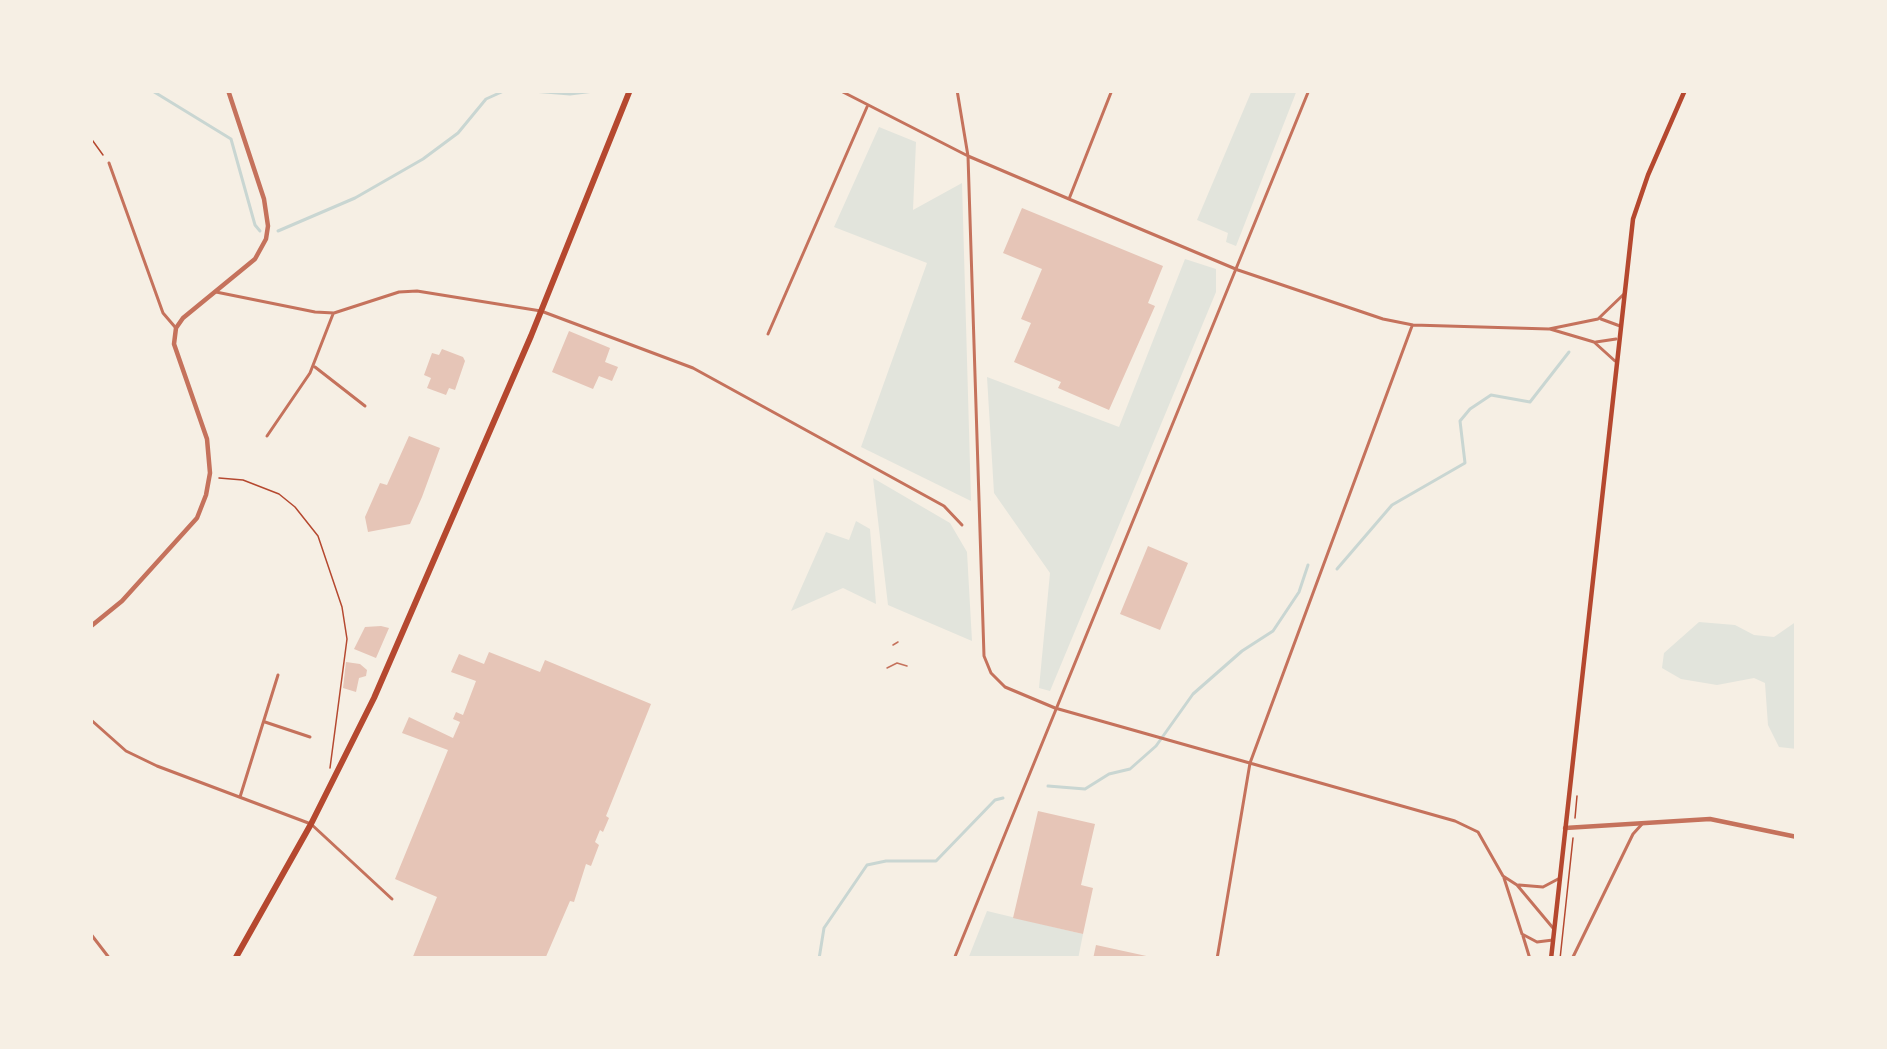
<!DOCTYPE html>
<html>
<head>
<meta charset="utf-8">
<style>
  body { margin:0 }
  #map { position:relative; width:1887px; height:1049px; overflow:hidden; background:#f6efe4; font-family:Ubuntu,sans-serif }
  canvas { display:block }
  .frame { position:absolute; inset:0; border:93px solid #f6efe4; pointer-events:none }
</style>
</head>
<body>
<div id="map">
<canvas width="1887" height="1049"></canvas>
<div class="frame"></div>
</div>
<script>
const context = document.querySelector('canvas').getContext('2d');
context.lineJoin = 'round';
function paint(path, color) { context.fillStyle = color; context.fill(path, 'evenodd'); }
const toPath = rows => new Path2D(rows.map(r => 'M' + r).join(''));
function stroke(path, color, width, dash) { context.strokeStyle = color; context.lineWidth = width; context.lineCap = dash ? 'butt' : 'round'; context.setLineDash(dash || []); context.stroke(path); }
const green = toPath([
  [1252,90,1297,90,1236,246,1226,242,1228,233,1197,220],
  [879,127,916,142,913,210,962,183,971,501,861,447,927,263,834,227],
  [1185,259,1216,269,1216,292,1050,691,1039,688,1050,573,994,493,987,377,1119,427],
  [873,478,950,523,967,552,972,641,888,605],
  [856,521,870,529,876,604,843,588,791,611,826,532,849,540],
  [1797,621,1797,749,1779,747,1768,725,1765,683,1754,678,1717,685,1681,679,1662,668,1664,653,1699,622,1735,625,1754,635,1774,637],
  [987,911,1083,934,1078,959,968,959]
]);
const stream = toPath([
  [151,90,231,139,255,225,260,231],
  [520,90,570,94,602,90],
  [278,231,355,198,423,159,458,133,486,99,506,90],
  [1337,569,1392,505,1465,463,1460,421,1470,409,1491,395,1530,402,1569,352],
  [1048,786,1085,789,1109,774,1130,769,1156,746,1193,694,1242,651,1273,631,1299,592,1308,565],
  [819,959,824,928,867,865,886,861,936,861,995,800,1003,798]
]);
const building = toPath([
  [1022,208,1163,266,1148,303,1155,306,1109,410,1058,388,1061,382,1014,362,1031,323,1021,319,1042,269,1003,253],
  [569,331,610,348,605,362,618,367,612,381,599,376,593,389,552,372],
  [442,349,463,357,465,361,455,390,449,388,446,395,427,388,431,378,424,375,432,353,439,355],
  [409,436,440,448,422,497,410,524,368,532,365,517,380,483,387,485],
  [1148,546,1188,563,1160,630,1120,614],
  [381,626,389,628,376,658,354,649,365,627],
  [489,652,540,672,545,660,651,704,606,816,609,818,603,832,600,830,595,842,599,845,591,866,586,864,574,902,570,901,545,959,412,959,437,897,395,879,448,750,402,733,409,717,453,738,460,722,453,719,456,712,463,715,476,681,451,672,459,654,484,664],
  [346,662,360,664,367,670,366,676,359,678,356,692,343,688],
  [1038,811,1095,824,1081,885,1093,888,1083,934,1013,918],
  [1096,945,1151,957,1151,959,1093,959]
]);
const path = toPath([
  [90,137,103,155],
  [219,478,243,480,279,494,295,507,318,536,342,607,347,639,330,768],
  [1575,818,1577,796],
  [1560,959,1573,838]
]);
const service = toPath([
  [893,645,898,642],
  [887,668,897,663,907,666]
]);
const minor = toPath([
  [839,90,968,156,1069,199,1238,270,1383,319,1413,325,1549,329,1598,319,1624,294],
  [957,90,968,156,984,656,991,673,1005,687,1055,708,1455,821,1478,832,1503,876,1517,885,1553,928],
  [1787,90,1797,92],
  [109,163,163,313,175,327],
  [1069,199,1112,90],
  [216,292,315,312,334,313,399,292,417,291,541,311,693,368,944,506,962,525],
  [1601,319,1620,326],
  [1550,329,1594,342,1615,361],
  [768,334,867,107],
  [1596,342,1616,339],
  [315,367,365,406],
  [267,436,310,373,333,314],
  [90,719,126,751,157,766,311,824,392,899],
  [265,722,310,737],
  [240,797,278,675],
  [1504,878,1522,934,1537,942,1553,940],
  [1519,885,1543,887,1560,878],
  [90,933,110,959],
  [1523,936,1530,959],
  [954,959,1309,90],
  [1217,959,1250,763,1412,326],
  [1572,959,1633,834,1643,823]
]);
const tertiary = toPath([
  [90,627,122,601,197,518,206,495,210,473,207,439,174,344,176,328,183,318,255,259,266,239,268,226,264,199,228,90],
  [1565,828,1710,819,1797,837]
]);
const secondary = toPath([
  [1551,959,1633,219,1648,175,1685,90]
]);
const primary = toPath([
  [235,959,311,824,374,698,531,336,630,90]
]);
paint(green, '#e2e4dc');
stroke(stream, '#c9d6d2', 3);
paint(building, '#e6c5b7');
stroke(path, '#b5482f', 1.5);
stroke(service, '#c5725c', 1.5);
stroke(minor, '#c5725c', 3);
stroke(tertiary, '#c5725c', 4.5);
stroke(secondary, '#b5482f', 4.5);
stroke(primary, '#b5482f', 6);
</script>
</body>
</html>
